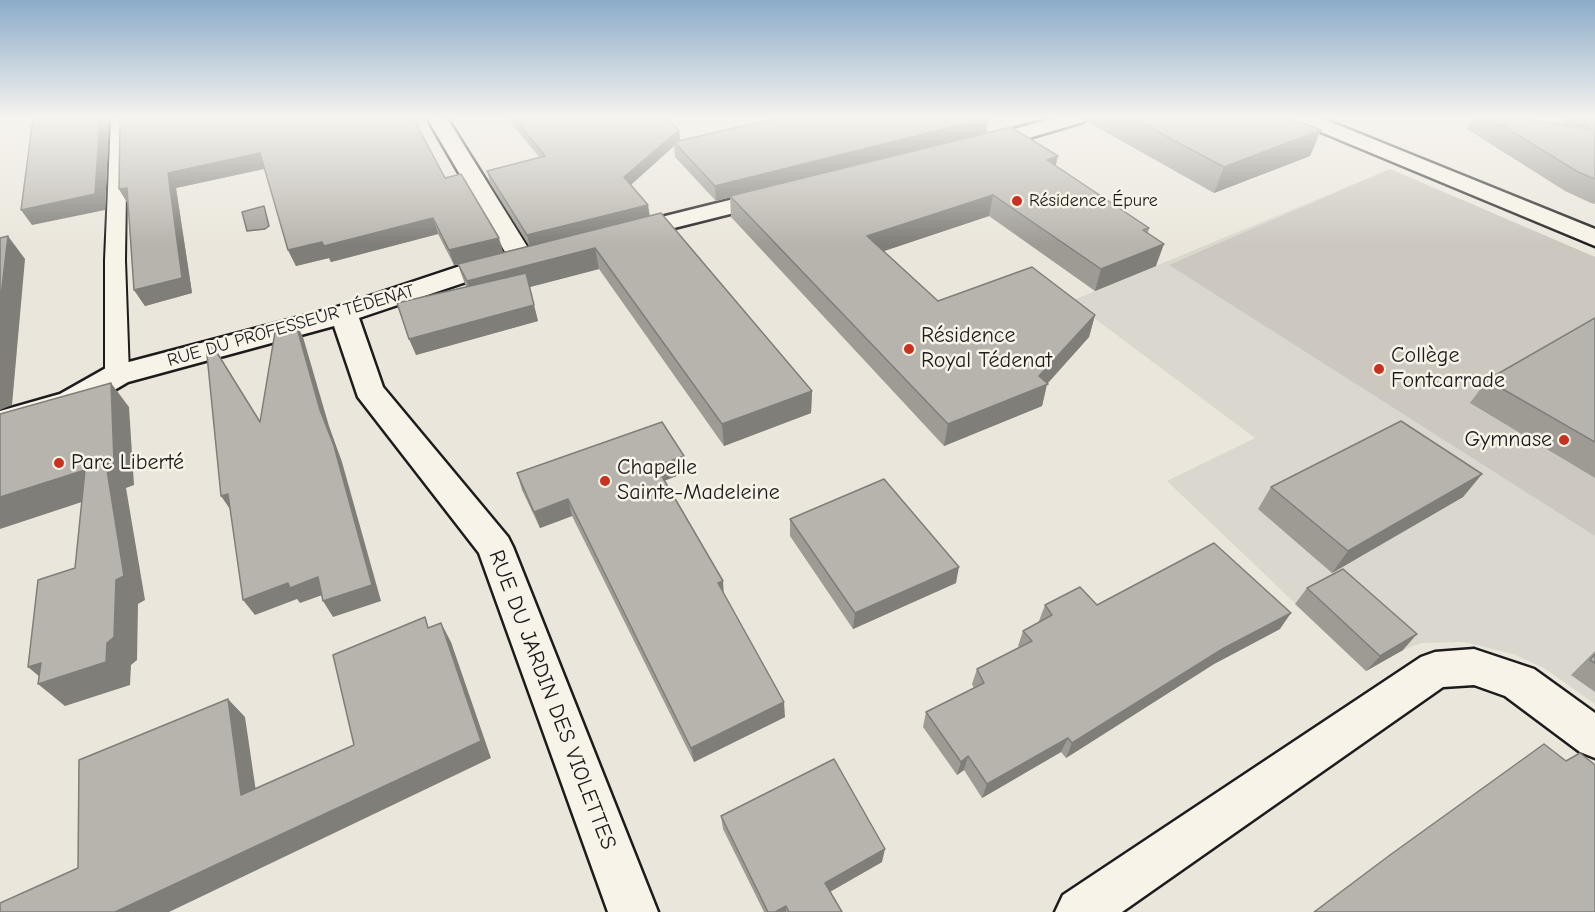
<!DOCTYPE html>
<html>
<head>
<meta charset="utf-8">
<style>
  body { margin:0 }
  canvas { display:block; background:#eae6dc }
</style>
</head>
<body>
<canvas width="1595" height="912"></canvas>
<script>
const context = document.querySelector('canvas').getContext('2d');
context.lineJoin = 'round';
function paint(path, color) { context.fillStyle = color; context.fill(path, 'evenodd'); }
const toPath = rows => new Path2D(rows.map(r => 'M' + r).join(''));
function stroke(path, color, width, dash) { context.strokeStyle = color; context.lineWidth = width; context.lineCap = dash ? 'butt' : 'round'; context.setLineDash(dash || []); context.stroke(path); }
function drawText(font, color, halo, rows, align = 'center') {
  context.font = font + ' "Comic Neue",sans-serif'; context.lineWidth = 5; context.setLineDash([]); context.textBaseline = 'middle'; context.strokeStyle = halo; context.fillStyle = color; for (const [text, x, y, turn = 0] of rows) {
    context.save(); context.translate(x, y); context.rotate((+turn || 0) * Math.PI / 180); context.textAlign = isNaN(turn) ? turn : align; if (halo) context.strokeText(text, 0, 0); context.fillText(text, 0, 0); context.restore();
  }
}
const built = toPath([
  [1390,169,1595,257,1595,704,1544,668,1513,654,1464,642,1421,643,1403,650,1366,671,1167,481,1255,438,1071,301]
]);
const green = toPath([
  [1390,169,1595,257,1595,329,1471,403,1595,478,1595,536,1169,265]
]);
const water = toPath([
  [264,206,269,226,265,229,247,231,242,212,264,206]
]);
const lane = toPath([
  [111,118,127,118,125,260,129,375,125,380,117,383,109,380,105,375,105,260,111,118]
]);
const street = toPath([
  [427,118,447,118,535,259,531,264,515,265,512,270,475,279,359,318,383,387,508,537,513,547,658,912,608,912,479,553,358,397,334,326,128,382,82,409,0,433,0,411,60,394,106,368,334,308,457,267,503,256,508,257,427,118],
  [1054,118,1086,118,1083,122,978,153,970,151,967,146,970,141,1054,118],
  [1294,118,1321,118,1595,229,1595,246,1297,122,1294,118],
  [774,189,782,191,786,196,782,201,626,240,617,238,614,233,617,228,774,189],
  [1474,649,1534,669,1595,713,1595,758,1580,752,1505,696,1474,685,1443,687,1122,912,1055,912,1063,895,1421,657,1435,652,1474,649]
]);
const wall = toPath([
  [120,118,425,119,414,121,445,178,503,252,529,246,490,183,487,171,539,157,507,118,666,118,679,130,680,140,988,118,986,133,1056,166,1149,228,1148,233,1156,266,1095,291,989,216,884,251,938,301,1095,315,1089,337,1047,384,1042,406,944,446,731,217,730,197,716,201,675,157,674,146,631,185,649,216,812,391,811,413,724,446,599,269,529,287,538,321,416,355,466,287,458,265,454,265,438,234,331,262,329,258,296,266,288,250,265,169,176,188,192,293,145,306,134,290,128,204,119,189],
  [1087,118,1289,118,1321,130,1310,156,1214,193,1086,121],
  [1474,118,1522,118,1564,124,1563,122,1566,118,1595,118,1595,204,1591,203,1565,191,1467,129],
  [1595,318,1595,478,1470,403,1487,380],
  [687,472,664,481,724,594,785,717,694,762,572,516,540,528,522,490,517,473],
  [1482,474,1463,497,1332,573,1258,509,1271,487],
  [790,519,956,583,853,629,790,536],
  [1307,588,1403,650,1366,671,1295,604],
  [1045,605,1097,605,1280,629,1214,664,1066,758,1061,752,982,798,964,770,957,775,923,727,926,712,974,688,972,684,977,669,1019,647,1018,646,1023,631,1040,622,1039,621],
  [1595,651,1595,692,1571,675],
  [721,816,882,862,830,892,842,912,764,912,723,829]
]);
const shadedWall = toPath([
  [100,118,109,118,105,210,32,225,21,210],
  [410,118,426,118,425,119,412,122],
  [988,118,986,133,716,201,715,186],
  [679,130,680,141,674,142,674,146,626,189,624,177],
  [1321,130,1310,156,1214,193,1224,167],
  [260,153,267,168,176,188,192,293,145,306,134,290,168,173],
  [1058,156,1053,177,1047,160],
  [127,188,128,204,119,189],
  [993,195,989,216,866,257,867,236],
  [648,205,650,217,530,247,527,235],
  [433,218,438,234,331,262,329,258,296,266,288,250],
  [8,236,25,259,12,405,0,410,0,305],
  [499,238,504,254,454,265,449,250],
  [1164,244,1156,266,1095,291,1101,269],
  [595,248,599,269,473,302,467,281],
  [534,305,538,321,416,355,409,339],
  [1095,315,1089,337,1047,384,1042,406,944,446,948,424,1039,376],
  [295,321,303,337,329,426,342,462,381,601,333,617,323,601],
  [111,383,129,407,134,485,126,488,145,600,138,604,137,660,131,665,130,685,65,706,38,684,46,682,28,667,41,663,58,678,106,464],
  [812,391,811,413,724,446,722,424],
  [684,456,687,472,658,483,656,466],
  [85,470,106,494,0,529,0,497],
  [1482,474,1463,497,1332,573,1348,551],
  [228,494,232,512,221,496],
  [568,499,572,516,540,528,534,512],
  [959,567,956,583,853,629,855,613],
  [318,577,328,593,300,603,297,599,255,615,243,600,288,583],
  [723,581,724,597,718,583],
  [1291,613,1280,629,1214,664,1066,758,1072,743,1224,648],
  [441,623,451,642,491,758,169,912,115,912,481,741],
  [1417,634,1403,650,1366,671,1380,656],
  [228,699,245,717,259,812,241,795],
  [784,702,785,717,694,762,691,748],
  [1068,738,1061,752,982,798,987,784],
  [968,756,964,770,957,775,961,762],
  [885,849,882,862,824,895,825,883],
  [786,906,786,912,775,912]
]);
const building = toPath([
  [33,118,100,118,95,194,21,210,33,118],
  [120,118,413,118,445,178,461,174,499,238,449,250,433,218,324,246,322,242,288,250,260,153,168,173,182,278,134,290,127,188,119,189,120,118],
  [514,118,666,118,679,130,624,177,648,205,527,235,487,171,545,156,514,118],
  [776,118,988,118,715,186,674,142,776,118],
  [1132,118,1289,118,1321,130,1224,167,1132,118],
  [1490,118,1522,118,1590,129,1583,118,1595,118,1595,179,1578,172,1490,118],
  [1011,127,1058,156,1047,160,1149,228,1143,230,1164,244,1101,269,993,195,867,236,938,301,1032,267,1095,315,1039,376,1048,384,948,424,730,196,1011,127],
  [661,213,812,391,722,424,595,248,467,281,458,264,661,213],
  [8,236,0,305,0,238,8,236],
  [526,273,534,305,409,339,397,303,526,273],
  [1595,318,1595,442,1487,380,1595,318],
  [295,321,320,410,334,446,372,585,323,601,318,577,290,588,288,583,243,600,228,494,221,496,206,345,211,343,260,422,276,326,295,321],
  [111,383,114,461,106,464,124,576,116,580,114,637,107,643,106,662,38,684,41,663,28,667,38,580,75,568,85,470,0,497,0,414,111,383],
  [1401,421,1482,474,1348,551,1271,487,1401,421],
  [662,422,684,456,656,466,723,581,718,583,784,702,691,748,568,499,534,512,517,473,662,422],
  [884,479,959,567,855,613,790,519,884,479],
  [1214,543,1291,613,1224,648,1072,743,1068,738,987,784,968,756,961,762,926,712,984,683,977,669,1032,641,1023,631,1052,615,1045,605,1080,587,1097,605,1214,543],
  [1343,569,1417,634,1380,656,1307,588,1343,569],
  [425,617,428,628,441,623,481,741,115,912,0,912,0,903,78,868,79,760,228,699,241,795,354,745,333,655,425,617],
  [1595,654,1595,663,1590,660,1595,654],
  [1544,744,1566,761,1580,753,1595,765,1595,912,1314,912,1390,855,1544,744],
  [834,759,885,849,825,883,842,912,789,912,786,906,775,912,768,912,721,816,834,759]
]);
const markers = [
  [1017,201,6,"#c8321e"],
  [909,349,6,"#c8321e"],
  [1379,369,6,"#c8321e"],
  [1564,440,6,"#c8321e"],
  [59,463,6,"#c8321e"],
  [605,481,6,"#c8321e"]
];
const farPoinames = [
  ["Résidence Épure",1029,201]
];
const farStreetnames = [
  ["RUE DU PROFESSEUR TÉDENAT",291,326,-16]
];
const poiNames = [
  ["Résidence",921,336],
  ["Royal Tédenat",921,361],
  ["Collège",1391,356],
  ["Fontcarrade",1391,381],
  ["Gymnase",1552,440,"right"],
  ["Parc Liberté",71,463],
  ["Chapelle",617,468],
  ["Sainte-Madeleine",617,493]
];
const streetNames = [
  ["RUE DU JARDIN DES VIOLETTES",552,700,69]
];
paint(built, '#dad7ce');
paint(green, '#ccc8c0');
paint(water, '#a3a19a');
stroke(water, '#6d6c68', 1.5);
stroke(lane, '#1c1c1c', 4);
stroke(street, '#1c1c1c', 5);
paint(lane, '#f7f3e8');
paint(street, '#f7f3e8');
paint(wall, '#9d9b94');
paint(shadedWall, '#7f7e78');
paint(building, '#b6b4ac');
stroke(building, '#7f7e78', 1.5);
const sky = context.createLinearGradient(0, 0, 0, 245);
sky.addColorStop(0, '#8cacc9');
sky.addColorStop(0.48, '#f6f4ef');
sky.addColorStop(1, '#f6f4ef00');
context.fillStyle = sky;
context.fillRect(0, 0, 1595, 245);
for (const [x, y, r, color] of markers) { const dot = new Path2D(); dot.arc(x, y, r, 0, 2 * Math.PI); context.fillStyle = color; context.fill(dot); stroke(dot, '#f7f3e8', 2); }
drawText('18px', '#1c1c1c', '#f7f3e8', farPoinames, 'left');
drawText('18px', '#1c1c1c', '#f7f3e8', farStreetnames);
drawText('22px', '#1c1c1c', '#f7f3e8', poiNames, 'left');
drawText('22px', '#1c1c1c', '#f7f3e8', streetNames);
</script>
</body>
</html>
